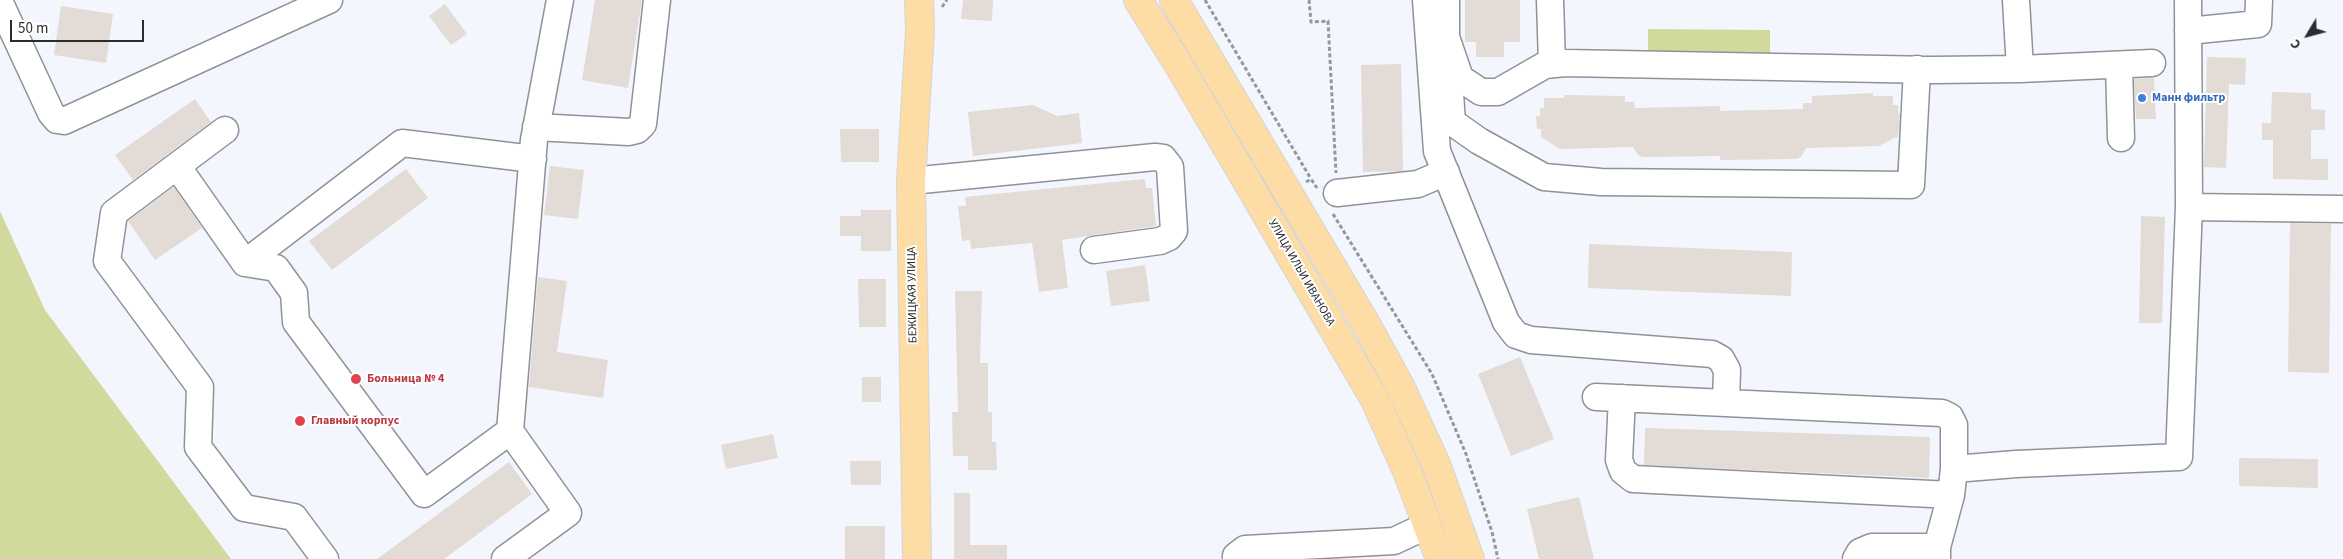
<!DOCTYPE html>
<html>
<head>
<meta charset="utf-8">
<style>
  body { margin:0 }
  #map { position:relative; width:2343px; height:559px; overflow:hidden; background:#f4f6fe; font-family:"Source Sans 3",sans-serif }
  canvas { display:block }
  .north { position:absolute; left:2283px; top:10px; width:50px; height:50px; -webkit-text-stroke:4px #fff; paint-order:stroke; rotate:233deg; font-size:14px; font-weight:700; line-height:20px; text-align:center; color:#2b2c2f }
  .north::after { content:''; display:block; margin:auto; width:18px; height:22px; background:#2b2c2f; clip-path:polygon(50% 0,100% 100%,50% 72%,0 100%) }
  .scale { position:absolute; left:10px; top:20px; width:134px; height:22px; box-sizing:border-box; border:2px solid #2b2c2f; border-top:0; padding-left:6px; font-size:15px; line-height:18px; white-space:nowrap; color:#2b2c2f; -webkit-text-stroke:4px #fff; paint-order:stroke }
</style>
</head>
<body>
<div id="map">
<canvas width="2343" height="559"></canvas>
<div class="north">С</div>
<div class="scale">50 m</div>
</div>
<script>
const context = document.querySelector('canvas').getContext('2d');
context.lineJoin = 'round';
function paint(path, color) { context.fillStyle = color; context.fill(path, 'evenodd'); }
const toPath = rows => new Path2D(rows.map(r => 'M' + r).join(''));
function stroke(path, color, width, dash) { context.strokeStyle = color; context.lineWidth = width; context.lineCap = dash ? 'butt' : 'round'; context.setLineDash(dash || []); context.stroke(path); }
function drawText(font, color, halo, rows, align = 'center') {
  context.font = font + ' "Source Sans 3",sans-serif'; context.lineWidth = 4; context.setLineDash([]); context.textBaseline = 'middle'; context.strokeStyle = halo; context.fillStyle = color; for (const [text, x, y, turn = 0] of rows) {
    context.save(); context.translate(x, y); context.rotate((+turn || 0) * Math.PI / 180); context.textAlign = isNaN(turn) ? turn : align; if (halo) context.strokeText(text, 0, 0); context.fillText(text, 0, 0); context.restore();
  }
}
const green = toPath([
  [1648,29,1770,30,1770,55,1648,54],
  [0,211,45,310,231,559,0,559]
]);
const building = toPath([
  [595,0,642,0,628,88,582,80],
  [963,0,993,0,992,21,961,19],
  [1465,0,1520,0,1520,42,1504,42,1504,57,1476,57,1476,42,1465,42],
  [445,4,467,34,451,45,429,16],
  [61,6,113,14,106,63,54,55],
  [2207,57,2246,58,2245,85,2229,84,2226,168,2204,167],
  [1401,64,1403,171,1363,172,1361,65],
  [2154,78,2156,119,2136,119,2134,79],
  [2272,92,2311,93,2311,109,2325,110,2325,130,2311,130,2311,159,2328,159,2328,180,2273,179,2273,140,2262,140,2262,123,2271,123],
  [1873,93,1873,96,1893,96,1893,105,1898,105,1898,113,1900,113,1898,137,1894,138,1879,146,1806,148,1801,157,1796,159,1720,160,1720,156,1644,157,1639,156,1633,147,1560,149,1541,137,1541,129,1537,129,1536,116,1540,116,1540,108,1544,108,1544,98,1564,98,1564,95,1625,96,1625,102,1634,102,1635,108,1720,106,1720,111,1803,109,1803,103,1812,103,1812,96],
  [195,99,211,122,133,180,115,155],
  [1033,105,1057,116,1079,113,1082,143,973,156,968,112],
  [840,129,879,129,879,162,841,162],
  [550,166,584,170,578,219,544,215],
  [406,169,428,198,332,270,309,241],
  [1145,179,1146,188,1152,188,1156,226,1062,240,1068,288,1039,292,1032,243,971,249,970,240,962,241,958,206,966,206,965,197],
  [174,187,202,228,155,260,128,221],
  [861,210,891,210,891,251,861,251,861,236,840,236,840,216,861,216],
  [2141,216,2165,217,2162,323,2139,323],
  [2290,223,2331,224,2329,373,2288,372],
  [1589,244,1792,252,1791,296,1588,288],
  [1145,265,1150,301,1111,306,1106,271],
  [538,277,567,281,557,352,608,360,603,398,529,387],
  [858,279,886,279,886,327,859,327],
  [955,291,982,291,980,363,988,363,988,412,992,412,992,442,996,442,997,470,968,470,968,456,953,456,952,412,958,412],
  [1520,357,1554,439,1511,456,1478,374],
  [862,377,881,377,881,402,862,402],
  [1645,428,1930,437,1929,478,1644,465],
  [773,434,778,458,726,469,721,445],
  [2239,458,2318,459,2318,488,2239,486],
  [850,461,881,461,881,485,851,485],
  [509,462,532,494,444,559,377,559],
  [954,493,970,493,970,545,1007,545,1007,559,954,559],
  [1579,497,1594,559,1539,559,1527,509],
  [845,526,885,526,885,559,845,559]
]);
const path = toPath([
  [1205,0,1311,179],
  [1309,0,1311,22,1328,21,1336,173],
  [942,7,947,0],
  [1306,182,1311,179,1317,188],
  [1333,214,1432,374,1466,454,1492,532,1498,559]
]);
const minor = toPath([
  [1426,0,1437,151,1506,322,1516,335,1531,340,1712,354,1721,359,1727,370,1726,403],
  [1446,0,1446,37,1452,122,1479,141,1544,177,1601,182,1911,185,1917,69],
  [1550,0,1552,64],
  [2016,0,2020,69],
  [0,3,51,113,57,120,64,121,329,0],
  [2188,31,2258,24,2259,0],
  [1446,37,1460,78,1481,92,1498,92,1545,65,1565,63,1934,70,2020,69,2152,63],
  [2119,65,2121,138],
  [536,127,629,132,637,130,643,124,657,0],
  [225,130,114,213,107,261,200,387,198,447,244,508,294,517,325,559],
  [177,166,245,263,276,268,294,293,296,322,424,494,510,431],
  [911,181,1155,157,1163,158,1170,167,1174,231,1169,237,1160,241,1094,250],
  [1337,193,1418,184,1446,172],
  [2189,207,2343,209],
  [245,263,402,143,533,159],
  [1596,397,1942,413,1950,417,1954,425,1954,469,1951,495,1937,547,1937,559],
  [1622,398,1619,460,1623,471,1633,479,1951,495],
  [1954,469,2016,464,2179,457,2189,207,2188,0],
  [505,559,568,513,510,431,534,140,560,0],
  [1236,559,1236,556,1245,549,1394,541,1428,525],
  [1856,559,1860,552,1872,547,1937,547]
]);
const major = toPath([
  [1138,0,1178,64,1375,400,1407,471,1440,559],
  [1174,0,1366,324,1401,388,1436,464,1470,559],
  [917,559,911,181,920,31,919,0]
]);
const markers = [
  [2142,98,5,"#3f7fe0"],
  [356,379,6,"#e0444e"],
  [300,421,6,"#e0444e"]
];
const shopNames = [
  ["Манн фильтр",2152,98]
];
const streetNames = [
  ["УЛИЦА ИЛЬИ ИВАНОВА",1301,273,60],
  ["БЕЖИЦКАЯ УЛИЦА",913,295,-91]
];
const healthNames = [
  ["Больница № 4",367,379],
  ["Главный корпус",311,421]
];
paint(green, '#d1d99d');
paint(building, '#e2dbd6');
stroke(minor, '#8f9299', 29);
stroke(major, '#d5d5d5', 30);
stroke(path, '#96979d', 3, [4, 2.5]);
stroke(minor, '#fff', 26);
stroke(major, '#fddca5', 28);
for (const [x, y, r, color] of markers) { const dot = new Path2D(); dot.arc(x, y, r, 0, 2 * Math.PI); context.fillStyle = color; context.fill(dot); stroke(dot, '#fff', 2); }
drawText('bold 12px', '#366cbe', '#fff', shopNames, 'left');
drawText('12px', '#2b2c2f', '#fff', streetNames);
drawText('bold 12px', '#be3a42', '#fff', healthNames, 'left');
</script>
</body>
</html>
